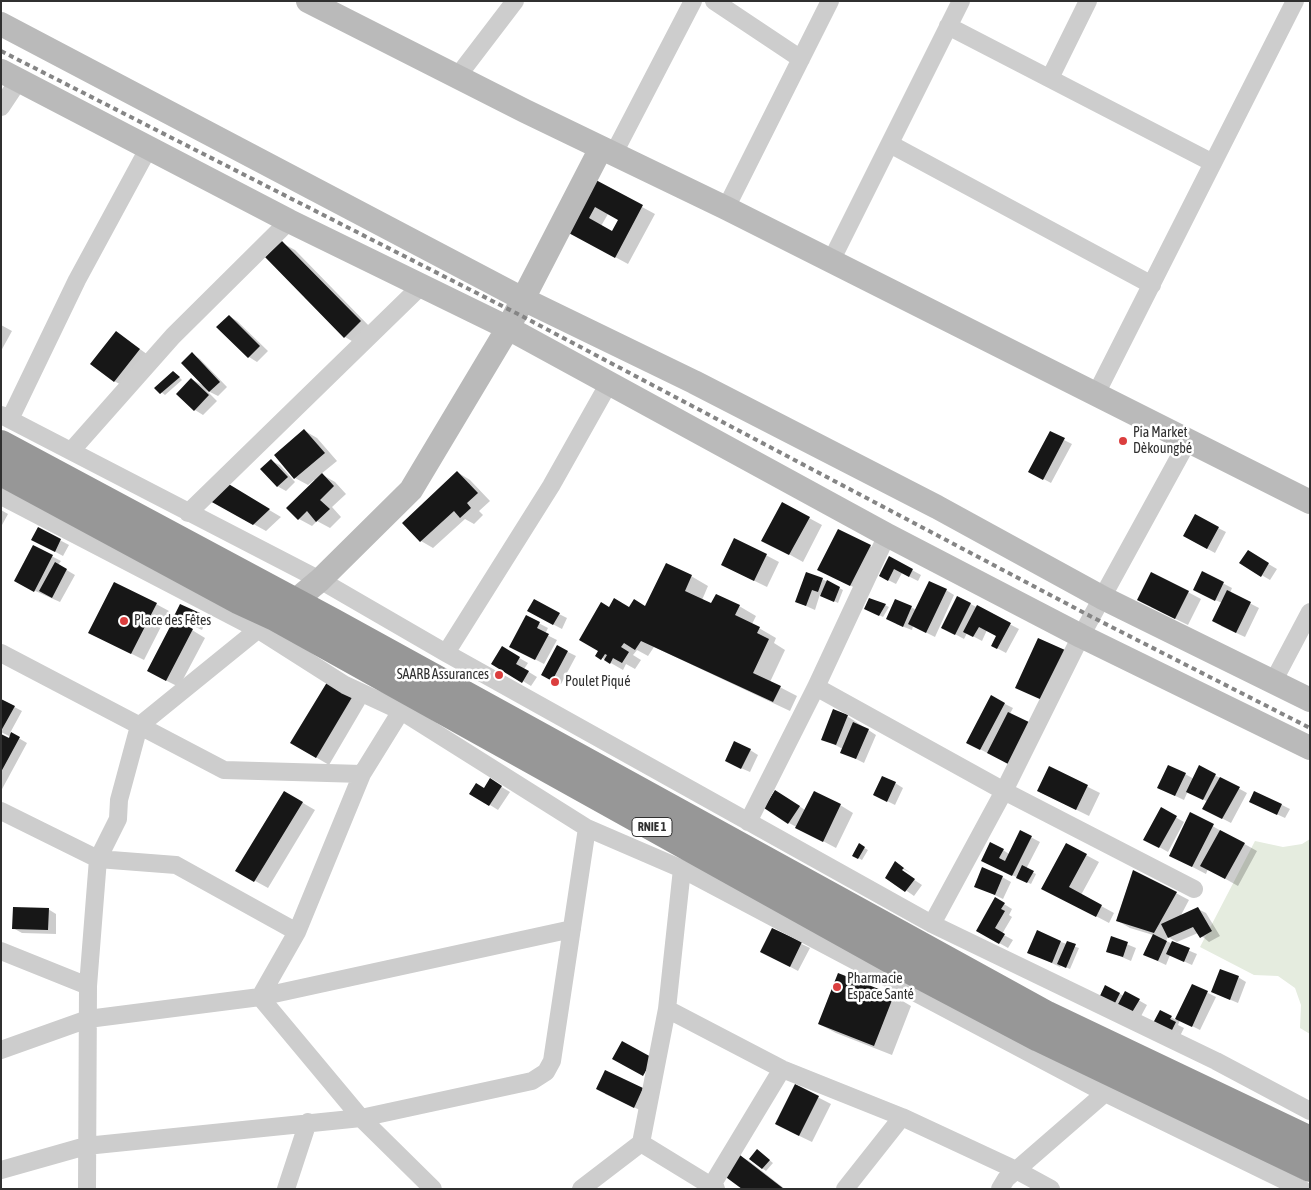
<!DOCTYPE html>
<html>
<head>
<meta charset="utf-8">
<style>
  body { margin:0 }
  #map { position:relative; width:1311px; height:1190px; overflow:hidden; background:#fff; font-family:"Asap Condensed",sans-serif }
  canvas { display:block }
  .frame { position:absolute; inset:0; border:2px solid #303030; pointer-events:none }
</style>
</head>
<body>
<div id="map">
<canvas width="1311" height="1190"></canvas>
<div class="frame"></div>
</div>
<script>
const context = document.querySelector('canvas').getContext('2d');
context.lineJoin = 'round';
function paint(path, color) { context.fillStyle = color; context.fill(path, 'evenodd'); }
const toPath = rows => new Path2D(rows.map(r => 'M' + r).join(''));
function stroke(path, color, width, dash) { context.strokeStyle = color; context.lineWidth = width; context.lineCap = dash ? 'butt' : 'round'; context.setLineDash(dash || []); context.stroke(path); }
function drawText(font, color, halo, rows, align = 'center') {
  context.font = font + ' "Asap Condensed",sans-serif'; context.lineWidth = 5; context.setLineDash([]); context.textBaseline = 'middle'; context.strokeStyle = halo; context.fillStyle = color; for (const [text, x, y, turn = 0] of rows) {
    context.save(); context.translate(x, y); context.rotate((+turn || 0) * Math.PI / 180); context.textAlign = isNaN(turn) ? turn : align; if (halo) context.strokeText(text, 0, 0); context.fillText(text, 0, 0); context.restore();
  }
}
const green = toPath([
  [1310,839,1310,1034,1300,1028,1301,1005,1295,988,1278,976,1254,975,1200,947,1255,841,1283,847,1302,844]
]);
const shadow = toPath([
  [594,181,655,214,628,264,580,238],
  [608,214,620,220,613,233,601,226],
  [282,243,295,250,372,329,357,344,345,337],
  [229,316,237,321,268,351,257,362,249,357],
  [1,325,12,331,1,351],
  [116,332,151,357,127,388,114,381],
  [192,354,200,359,227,387,218,396,206,390,217,401,203,415,195,410,191,379,204,386],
  [174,372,182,380,165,395,156,388],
  [305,431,317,438,337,461,321,474,335,482,346,494,332,507,341,517,330,528,317,521,312,526,299,519,316,481,314,480,308,485,295,478],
  [1064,440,1072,444,1051,483,1038,476],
  [271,461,280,465,295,482,286,491,277,486],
  [457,472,470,480,490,501,479,511,483,515,474,524,465,519,433,548,421,541],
  [227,485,281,517,266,531,212,501],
  [1,510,8,514,2,525,1,524],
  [1195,516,1226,532,1215,553,1184,536],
  [809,518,822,525,803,562,776,547],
  [39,529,69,545,63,556,41,544],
  [735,539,779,562,767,587,722,565],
  [870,546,883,553,864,592,832,577],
  [34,547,61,561,58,565,75,575,60,602,24,586],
  [1248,552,1277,569,1270,580,1241,563],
  [890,558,921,575,918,581,902,573,896,584,880,576],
  [1152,573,1201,599,1188,625,1151,607],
  [1203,573,1232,588,1230,593,1259,608,1245,637,1221,626,1222,603,1202,594],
  [691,576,708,586,702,600,712,605,739,606,756,616,752,624,776,638,774,643,785,650,770,682,797,696,790,711,654,647,648,656,637,650,633,655,641,660,635,669,626,664,623,670,597,655,610,608,646,607],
  [822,579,843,590,838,603,820,594,815,610,797,602],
  [946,590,954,595,935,637,913,626,912,630,896,624,911,607,916,610],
  [957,597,1019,629,1006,653,993,646,998,636,987,630,982,641,967,633,964,639,951,632],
  [877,601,889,607,883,617,865,608],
  [156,604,169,611,144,660,90,633],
  [199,614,207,618,202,630,175,617],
  [559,614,567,618,562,629,537,616],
  [527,617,548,628,545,634,557,640,544,664,519,651],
  [192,630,205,638,179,687,161,678],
  [558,647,576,656,561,684,543,674],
  [502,648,528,663,524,669,537,677,531,686,493,663],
  [329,680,366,702,329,765,292,743],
  [991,697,1013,708,989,754,967,742],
  [1,700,22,711,10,733,27,743,1,791,1,737,9,740,11,737,1,732],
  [847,716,876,735,864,763,842,752,843,749,823,739],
  [750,750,758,755,750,772,734,765],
  [1200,767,1247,793,1231,823,1204,809,1208,802,1188,791,1184,800,1167,792,1185,774,1194,779],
  [1050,768,1100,793,1089,816,1038,791],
  [490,780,510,792,498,810,471,793,485,789],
  [895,783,903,788,895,805,883,799],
  [284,792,315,810,268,888,237,871],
  [784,796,805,810,840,805,853,813,836,848,789,823],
  [1282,805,1290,809,1285,818,1259,806],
  [1161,809,1184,822,1168,852,1145,839],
  [1191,814,1257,851,1238,886,1208,869,1206,874,1183,862],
  [1021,832,1040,842,1026,869,1036,874,1031,884,991,865,1003,850,1009,854],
  [859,845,868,850,862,860,853,855],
  [1086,855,1099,862,1081,895,1114,913,1109,923,1056,895],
  [896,863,911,873,901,868,901,871,922,885,914,896,887,877],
  [1134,871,1189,900,1180,917,1198,909,1206,913,1220,936,1209,942,1198,933,1177,942,1168,937,1166,941,1197,954,1192,965,1170,955,1166,965,1153,959,1153,935,1130,928,1118,921],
  [1002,877,1011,882,1003,899,976,886],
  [996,899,1012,909,1009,915,1012,917,1002,934,1013,940,1008,948,978,931],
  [48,909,56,914,56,934,22,933,13,928],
  [773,930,810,948,798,971,770,956],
  [1112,938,1136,948,1131,961,1108,951],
  [1061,942,1079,948,1070,969,1061,965,1060,967,1029,952],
  [838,974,894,996,911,1006,892,1055,836,1033,819,1024],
  [1238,977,1246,982,1238,1003,1212,992],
  [1192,985,1216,997,1200,1030,1180,1020,1178,1025,1184,1028,1179,1038,1154,1024,1161,1011,1176,1020],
  [1106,987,1124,996,1126,993,1147,1005,1140,1018,1100,997],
  [606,1071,643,1089,642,1111,605,1094],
  [796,1086,831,1104,812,1142,789,1131],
  [761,1153,773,1163,766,1171,762,1168],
  [736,1154,749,1161,785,1189,744,1189]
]);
const building = toPath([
  [594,179,643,205,615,258,565,231],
  [595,207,618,220,612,231,589,218],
  [282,241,361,321,344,338,265,257],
  [229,315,260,346,248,358,216,327],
  [116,331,140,349,114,382,90,364],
  [192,352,220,382,209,392,181,363],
  [173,371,180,377,160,394,154,388],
  [191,378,209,395,194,411,176,394],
  [304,429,325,453,294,479,274,455],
  [1050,431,1065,438,1043,480,1028,472],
  [271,459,288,477,277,487,260,469],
  [457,471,478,493,467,503,471,508,460,518,454,511,420,542,402,523],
  [322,473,334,486,320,500,330,509,316,522,307,511,298,520,286,508],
  [227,483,270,509,253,525,210,501],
  [782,502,810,517,789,555,761,541],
  [1195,514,1219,527,1207,549,1183,536],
  [38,527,61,539,55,552,31,540],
  [838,529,871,545,850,586,817,570],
  [734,538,767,554,754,581,721,565],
  [33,545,53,555,34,592,14,581],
  [1248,550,1269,563,1261,577,1239,563],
  [889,556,913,569,909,577,894,569,888,581,879,576],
  [55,562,67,569,52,598,39,591],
  [666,563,692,575,685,591,711,603,716,594,740,605,735,615,760,627,757,633,769,639,753,673,781,686,773,702,641,641,635,650,624,643,621,647,629,652,622,663,613,658,610,664,604,660,607,655,605,654,601,660,595,656,598,651,579,640,601,602,609,607,614,598,629,607,634,599,645,606],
  [1202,571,1224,582,1215,601,1193,590],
  [806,572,823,578,818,592,812,590,806,606,795,602],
  [1151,572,1189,591,1175,619,1137,600],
  [827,580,840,587,834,602,820,596],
  [929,581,947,589,926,633,908,624],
  [114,582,157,603,131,654,88,633],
  [1227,590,1251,602,1236,633,1212,621],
  [957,596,971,603,955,635,941,628],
  [869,598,886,604,879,616,864,609],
  [534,599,560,613,553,625,527,611],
  [895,599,912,606,903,627,886,619],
  [180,604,200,613,194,626,173,618],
  [977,605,1011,623,997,649,991,646,996,636,979,627,973,637,963,632],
  [526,615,540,622,537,628,549,634,535,660,509,647],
  [174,619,193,629,166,681,147,671],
  [1038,638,1065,650,1042,700,1015,688],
  [557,645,568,651,552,681,541,675],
  [502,646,520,657,516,664,529,671,522,683,491,664],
  [329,679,354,694,316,758,290,743],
  [991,695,1005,703,980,750,966,743],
  [1,699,15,706,1,731],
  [833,709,848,715,836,745,821,740],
  [1008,712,1031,723,1010,765,987,753],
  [853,722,869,729,856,759,840,753],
  [11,732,20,737,1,772,1,734,9,738],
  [734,741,751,749,741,769,725,761],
  [1168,765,1186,773,1175,796,1157,788],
  [1199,765,1216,774,1203,800,1186,792],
  [1049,766,1088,785,1076,810,1037,791],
  [882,776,896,782,887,802,873,795],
  [1220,777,1240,787,1222,819,1202,809],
  [490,778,502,786,489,806,469,794,476,783,484,788],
  [775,790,800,806,788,824,764,808],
  [284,791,303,802,254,882,235,871],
  [814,791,841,804,823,842,795,828],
  [1254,791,1282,804,1277,815,1249,802],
  [1161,807,1177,816,1159,848,1143,840],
  [1190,812,1214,824,1192,867,1169,856],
  [1020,830,1032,836,1012,876,981,861,990,842,1004,849,999,858,1005,861],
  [1220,830,1245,843,1225,879,1200,866],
  [859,843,865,847,858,859,852,856],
  [1066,843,1087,854,1069,887,1102,905,1096,917,1041,889],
  [895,861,904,868,902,870,915,879,905,892,885,878],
  [1022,865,1034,871,1027,883,1016,878],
  [982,867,1003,876,995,895,974,887],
  [1133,870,1177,892,1154,933,1116,921],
  [995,897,1005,903,1001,909,1005,911,995,928,1005,934,999,944,976,931],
  [13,907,49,908,48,930,12,929],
  [1198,907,1212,931,1200,938,1193,927,1168,938,1161,924],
  [772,928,802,942,790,967,760,952],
  [1037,930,1061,941,1052,963,1027,953],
  [1153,934,1167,941,1158,961,1143,955],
  [1111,936,1128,942,1123,957,1106,952],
  [1067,941,1076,944,1066,968,1057,964],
  [1172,941,1190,948,1184,962,1166,954],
  [1220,969,1239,976,1230,1000,1211,992],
  [838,973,894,995,874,1046,818,1024],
  [1192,984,1208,991,1192,1027,1175,1019],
  [1105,985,1120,993,1114,1005,1099,998],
  [1125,991,1140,999,1131,1014,1117,1006],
  [1160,1010,1172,1016,1170,1019,1176,1022,1170,1034,1152,1025],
  [622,1041,653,1058,643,1076,612,1059],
  [605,1070,643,1088,634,1108,596,1089],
  [795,1084,819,1096,799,1136,775,1124],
  [757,1149,770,1160,762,1169,749,1159],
  [736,1152,784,1189,742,1189,723,1175]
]);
const street = toPath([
  [714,1,801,59],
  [948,26,1213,163],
  [457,77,515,1],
  [1050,78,1088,1],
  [1,107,19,80],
  [890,144,1152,285],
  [614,153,693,1],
  [726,208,830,1],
  [831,261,961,1],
  [1096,394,1295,1],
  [1,415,320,580,446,653,932,924,1216,1061,1310,1111],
  [10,419,77,280,148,149],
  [72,450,173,336,289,221],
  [1,496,257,629,345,685,401,711,587,828,682,869,1105,1093,1302,1189],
  [188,513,422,285],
  [1,653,224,770,362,774],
  [446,653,551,486,609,383],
  [1273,682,1310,612],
  [816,687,1004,791,1194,889],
  [1,811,98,859,176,865,297,932],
  [748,822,816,687,887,535],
  [932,924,1004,791,1081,636,1188,441],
  [1,951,88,986],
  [260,997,297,932,362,774,401,711],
  [260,997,361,1118,433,1189],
  [667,1009,782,1069,902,1117,1018,1171,1051,1189],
  [1,1050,88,1019,260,997,572,929],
  [641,1143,716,1189],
  [1,1170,86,1146,361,1118,532,1081,546,1072,552,1061,587,828],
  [712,1185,782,1069],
  [87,1189,88,986,98,859,118,819,119,800,139,726,266,623],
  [286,1189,308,1122],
  [581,1189,641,1143,667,1009,682,869],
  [845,1189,902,1117],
  [1000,1189,1006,1179,1105,1093]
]);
const secondary = toPath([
  [308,1,525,111,726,208,1310,502],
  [1,24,523,299,694,382,937,507,1103,598,1310,700],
  [1,71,289,221,508,328,887,535,1081,636,1310,748],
  [283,611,320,580,411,490,508,328,601,148]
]);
const highway = toPath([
  [1,444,333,622,1047,1015,1310,1140],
  [1,472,238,600,275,617,895,962,1039,1038,1310,1168]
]);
const rail = toPath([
  [1,51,516,313,1092,617,1310,728]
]);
const markers = [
  [1123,441,5,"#db3e3e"],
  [124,621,5,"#db3e3e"],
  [499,675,5,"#db3e3e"],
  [555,682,5,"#db3e3e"],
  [837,987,5,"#db3e3e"]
];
const shields = [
  [652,827,40]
];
const shieldNames = [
  ["RNIE 1",652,827]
];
const poiNames = [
  ["Pia Market",1133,433],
  ["Dèkoungbé",1133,449],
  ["Place des Fêtes",134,621],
  ["SAARB Assurances",489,675,"right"],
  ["Poulet Piqué",565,682],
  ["Pharmacie",847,979],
  ["Espace Santé",847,995]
];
paint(green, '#e5ecdf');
paint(shadow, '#0003');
paint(building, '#171717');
stroke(street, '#cdcdcd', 18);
stroke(secondary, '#bababa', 24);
stroke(highway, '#979797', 28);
stroke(rail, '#858585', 4, [5, 4]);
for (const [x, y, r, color] of markers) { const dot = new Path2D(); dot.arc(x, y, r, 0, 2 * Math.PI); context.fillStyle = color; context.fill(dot); stroke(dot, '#fff', 2); }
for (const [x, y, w] of shields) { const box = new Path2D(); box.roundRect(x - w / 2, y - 9.5, w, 19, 4); context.fillStyle = '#fff'; context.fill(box); stroke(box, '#303030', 1); }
drawText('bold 12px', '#303030', null, shieldNames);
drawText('14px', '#303030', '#fff', poiNames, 'left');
</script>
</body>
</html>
